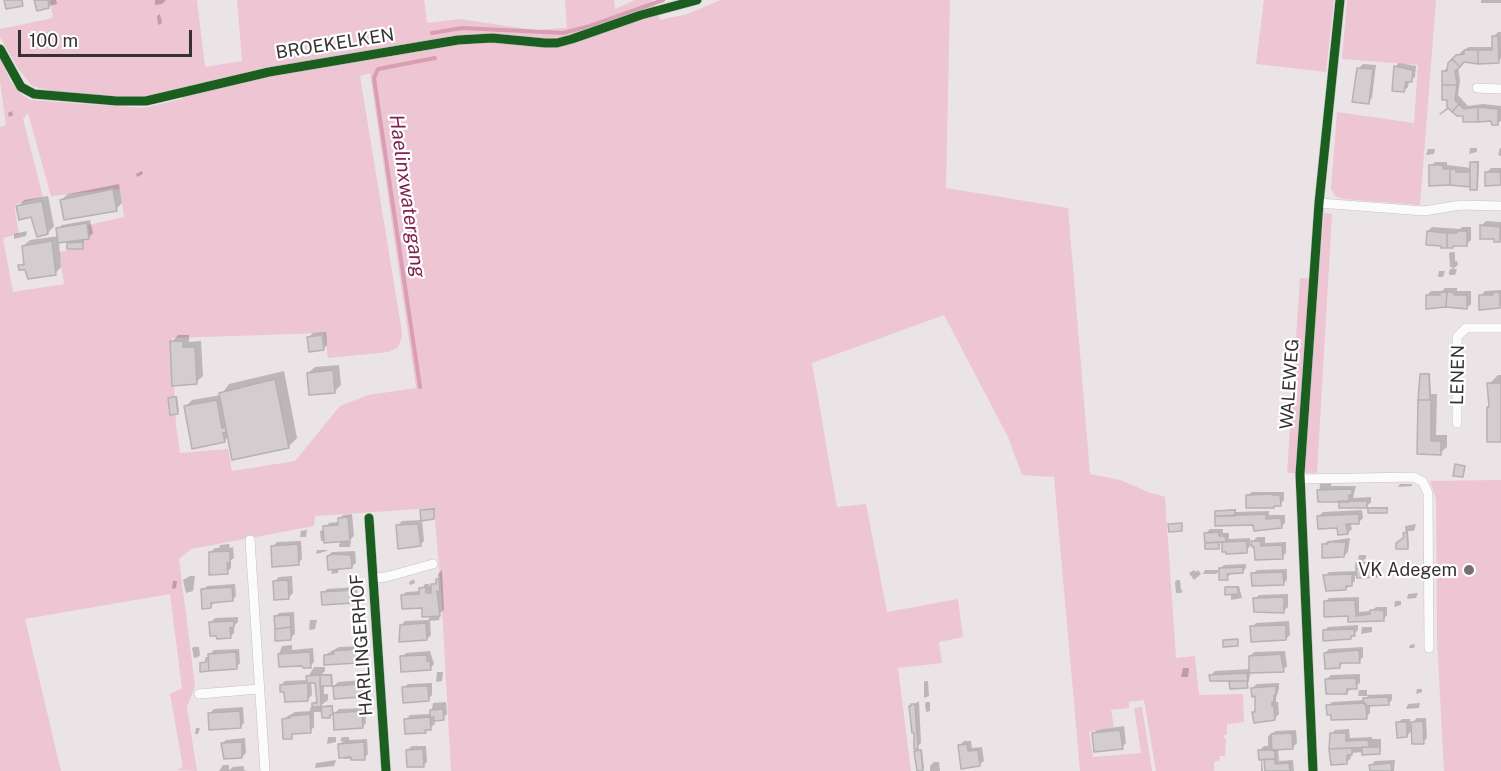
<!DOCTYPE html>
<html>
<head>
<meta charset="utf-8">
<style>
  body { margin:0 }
  #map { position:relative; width:1501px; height:771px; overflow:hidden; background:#ebe4e6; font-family:"Public Sans",sans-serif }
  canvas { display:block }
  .scale { position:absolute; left:18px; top:30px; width:174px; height:27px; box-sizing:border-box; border:3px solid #363133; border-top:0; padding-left:8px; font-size:18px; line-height:21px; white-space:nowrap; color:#363133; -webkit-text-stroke:4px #fff; paint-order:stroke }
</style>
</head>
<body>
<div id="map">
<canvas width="1501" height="771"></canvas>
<div class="scale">100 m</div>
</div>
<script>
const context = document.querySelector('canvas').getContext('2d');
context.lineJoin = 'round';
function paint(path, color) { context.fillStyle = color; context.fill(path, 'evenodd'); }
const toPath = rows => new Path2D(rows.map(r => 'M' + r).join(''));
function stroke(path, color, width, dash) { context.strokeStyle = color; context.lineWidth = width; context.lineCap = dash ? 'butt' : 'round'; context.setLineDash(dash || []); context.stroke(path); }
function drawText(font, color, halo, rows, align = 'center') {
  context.font = font + ' "Public Sans",sans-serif'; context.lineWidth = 4.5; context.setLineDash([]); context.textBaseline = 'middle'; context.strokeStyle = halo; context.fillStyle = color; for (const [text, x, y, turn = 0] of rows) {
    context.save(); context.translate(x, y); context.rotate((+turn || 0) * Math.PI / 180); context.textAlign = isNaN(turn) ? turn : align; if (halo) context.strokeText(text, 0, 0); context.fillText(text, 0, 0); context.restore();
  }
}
const green = toPath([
  [50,0,197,0,205,67,242,61,237,0,424,0,427,23,459,19,534,30,567,28,565,0,614,0,615,9,635,0,652,0,660,20,688,14,720,0,950,0,946,188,1068,208,1090,474,1120,480,1151,493,1165,497,1176,658,1195,656,1199,695,1243,694,1244,722,1227,724,1227,734,1223,736,1226,740,1225,756,1219,756,1220,760,1214,762,1214,771,1156,771,1144,700,1129,702,1129,708,1111,710,1114,727,1089,732,1093,757,1141,753,1134,708,1142,707,1152,771,1080,771,1054,477,1022,475,1008,437,944,315,812,363,837,507,866,504,887,612,958,599,963,637,939,642,942,663,898,668,911,771,451,771,441,590,434,508,315,516,314,526,191,549,179,559,195,686,187,707,197,771,176,770,183,767,170,694,182,688,170,594,25,619,61,771,0,771,0,127,6,125,0,81,0,58,11,82,21,94,30,100,143,108,182,99,181,91,140,98,116,97,56,92,32,86,17,67,0,37,0,29,53,18],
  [370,73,416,388,368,395,340,406,295,461,232,471,228,449,180,453,176,425,172,338,324,333,328,358,389,352,398,347,402,337,401,326,360,76],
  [28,113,51,196,120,189,124,217,79,227,83,247,59,252,64,284,13,292,3,238,19,234,14,205,43,197,23,119],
  [1264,0,1334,0,1326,72,1256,64],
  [1347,0,1436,0,1420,205,1343,199,1335,196,1331,189,1337,112,1414,123,1418,65,1342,59],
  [1324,213,1332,214,1317,473,1287,473,1300,278,1318,279],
  [1501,480,1501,771,1444,771,1437,640,1436,499,1430,481]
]);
const shadow = toPath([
  [36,0,56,0,57,4,38,9],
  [155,0,166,0,162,4,155,5],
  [1481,0,1501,0,1501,3,1481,3],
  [160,14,162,23,158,25,157,16],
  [1498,32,1501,32,1501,58,1498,61,1464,61,1458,66,1460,81,1458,95,1468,106,1483,104,1501,106,1501,121,1497,123,1493,120,1465,115,1450,108,1440,115,1439,114,1449,106,1444,71,1462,51,1469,47,1493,47,1494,36],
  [1399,63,1416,66,1415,77,1409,81,1408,87,1404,91,1395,67],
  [1363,64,1376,65,1372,98,1368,102,1359,68],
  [12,111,13,115,9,117,8,113],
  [1470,148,1477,148,1477,152,1469,154],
  [1500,148,1501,148,1501,156,1498,155],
  [1428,149,1435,149,1434,154,1426,155],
  [1473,161,1479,161,1478,187,1477,188,1431,166,1435,162,1447,162,1447,165,1472,168],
  [1491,168,1501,168,1501,183,1497,183,1487,172],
  [142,171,143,174,137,177,136,174],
  [119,184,122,203,116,209,61,200,68,194],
  [48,196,54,226,48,233,32,215,18,207,24,200],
  [90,220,93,233,89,237,84,238,83,247,69,243,72,240,59,242,61,267,55,274,20,266,25,261,23,246,30,240,59,236,58,229,62,225],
  [1486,221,1501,222,1501,240,1496,240,1482,225],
  [1432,227,1460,229,1462,227,1471,227,1471,240,1467,244,1428,231],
  [27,231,26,236,14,239,14,234],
  [1451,252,1455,252,1455,261,1457,261,1458,265,1453,269,1457,269,1455,275,1449,275,1449,271,1453,267,1450,267,1449,253],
  [1439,271,1445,271,1443,277,1438,277],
  [1445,288,1457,288,1457,291,1471,291,1471,304,1467,308,1427,295,1431,291,1442,291],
  [1501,290,1501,306,1481,308,1481,295,1485,291],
  [326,332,327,345,323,349,309,337,313,333],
  [178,335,189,335,189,342,201,341,203,376,196,382,172,342],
  [339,365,341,385,334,392,308,373,315,367],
  [284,371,297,438,288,447,229,436,224,441,186,406,192,400,221,395,229,384],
  [1423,373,1430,373,1431,394,1437,394,1436,435,1447,435,1447,447,1440,453,1418,453,1421,375],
  [1498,375,1501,375,1501,441,1491,405,1489,384],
  [177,396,179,411,177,413,170,399],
  [1320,483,1331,483,1331,486,1356,486,1353,498,1371,497,1371,502,1367,506,1341,500,1319,500],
  [1400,484,1412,484,1412,486,1398,487],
  [1252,492,1284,492,1284,500,1280,504,1247,496],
  [1371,507,1388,507,1388,509,1386,511,1370,509],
  [435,508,434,518,422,511,423,509],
  [1236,509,1236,512,1269,511,1269,515,1285,515,1285,523,1281,527,1254,523,1216,511],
  [1362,510,1363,518,1359,522,1350,522,1352,529,1348,533,1319,516,1323,512],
  [352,514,354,536,347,542,351,542,350,547,339,547,339,544,343,540,321,541,320,531,325,529,329,523,339,522,339,519,343,515],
  [422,520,424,541,420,545,398,525,402,521],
  [1416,524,1414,531,1408,531,1409,546,1407,548,1405,526],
  [1210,529,1223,529,1223,533,1229,533,1229,539,1250,538,1250,544,1257,537,1265,537,1265,543,1286,542,1286,553,1282,557,1256,545,1250,546,1246,552,1224,550,1223,535,1221,535,1219,548,1206,533],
  [307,530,306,537,300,537,301,531],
  [1350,538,1348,552,1344,556,1323,545,1328,541],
  [301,541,302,559,298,563,273,546,277,542],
  [229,544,230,548,233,547,234,558,231,560,231,568,227,572,210,553,215,548,219,548,220,545],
  [317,550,327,550,327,551,316,554],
  [355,551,356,563,351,567,339,568,338,573,331,574,333,568,328,556,332,552],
  [1359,555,1366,555,1366,558,1362,562,1377,561,1377,565,1380,565,1380,572,1376,576,1355,576,1355,581,1346,589,1325,576,1329,572,1358,571,1358,564,1362,560,1358,560],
  [1246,564,1246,568,1242,572,1231,573,1227,578,1220,569,1224,565],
  [1287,569,1287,580,1283,584,1253,574,1257,570],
  [442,570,444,610,440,613,439,620,430,621,431,635,427,639,401,625,405,621,428,620,431,615,423,606,402,596,406,592,421,591,425,584,429,584,430,587,438,580,438,574],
  [1194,570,1196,572,1198,570,1201,574,1194,580,1189,573],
  [1205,570,1220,570,1216,574,1203,574],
  [190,576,195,576,193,591,186,593,183,580],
  [292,576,293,593,289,597,275,581,279,577],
  [414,579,415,583,410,585,409,582],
  [1177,580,1180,580,1181,590,1183,590,1181,593,1176,593,1175,582],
  [173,581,177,581,176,588,172,589],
  [235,584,236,596,232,600,215,601,211,607,203,590,207,586],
  [1228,586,1239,586,1242,598,1231,600,1231,593,1226,588],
  [357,587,358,598,354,602,323,593,327,589],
  [1418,593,1416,598,1407,599,1408,594],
  [1288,594,1288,607,1283,611,1255,599,1259,595],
  [1359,597,1359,612,1371,611,1376,607,1387,607,1387,615,1383,619,1349,620,1349,614,1325,602,1329,598],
  [1395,601,1401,601,1401,605,1394,607],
  [294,612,295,634,290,638,275,617,279,613],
  [238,617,238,622,234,626,234,633,230,637,218,634,211,622,215,618],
  [310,620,317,620,315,629,309,630],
  [1289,621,1290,635,1286,639,1252,627,1256,623],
  [1358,625,1358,630,1351,637,1324,631,1328,627],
  [1362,627,1372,627,1372,632,1361,634],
  [1415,644,1414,648,1409,648,1410,645],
  [292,645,292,650,313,648,314,662,310,666,279,654,282,646],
  [361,646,362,657,358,661,325,655,339,647],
  [194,647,199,647,200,655,198,657,194,658,192,648],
  [1363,647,1363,657,1359,661,1344,662,1340,666,1325,653,1329,649],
  [239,649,240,663,236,667,208,670,201,663,210,661,210,654,214,650],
  [430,651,434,664,430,668,402,657,406,653],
  [1285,651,1287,666,1283,670,1251,672,1247,687,1234,679,1211,675,1215,671,1251,669,1250,656,1254,652],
  [314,667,325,667,325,671,322,674,332,674,333,683,324,685,324,694,328,694,328,700,320,706,333,705,333,711,330,716,323,712,314,712,314,727,310,731,295,733,291,737,283,719,295,712,310,711,310,708,314,706,314,703,318,699,317,681,311,681,312,695,308,699,286,690,281,685,285,681,308,680,308,677],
  [1183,668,1189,668,1188,677,1181,677],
  [437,672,443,672,442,681,436,682],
  [1360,674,1360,683,1347,692,1327,679,1331,675],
  [363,680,364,692,360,696,334,686,338,682],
  [925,681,928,681,929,696,924,698,924,682],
  [432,683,432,695,428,699,403,688,408,684],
  [1279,683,1279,689,1276,698,1276,702,1278,702,1279,714,1275,718,1254,713,1257,710,1256,695,1252,688,1257,684],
  [1417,689,1422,689,1422,692,1416,694],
  [1359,690,1367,690,1367,695,1392,694,1392,700,1388,704,1370,705,1370,713,1366,717,1328,706,1332,702,1365,700,1368,696,1358,696],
  [919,701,921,743,917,747,910,707],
  [446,702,447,714,443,718,434,719,435,724,425,732,406,719,410,715,431,714,433,703],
  [926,702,930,702,930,711,926,712,925,704],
  [1420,703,1419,708,1406,709,1408,704],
  [243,707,244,723,240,727,210,713,214,709],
  [365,708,366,723,362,727,335,713,339,709],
  [1417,718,1426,718,1427,738,1423,742,1413,729,1407,736,1398,723,1402,719,1410,719,1410,725],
  [1124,726,1126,743,1122,747,1093,734,1097,730],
  [196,728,200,728,198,734,195,734],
  [1349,729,1350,738,1372,737,1372,739,1381,739,1381,751,1350,753,1351,758,1347,762,1333,763,1330,748,1331,734,1335,730],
  [1296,730,1297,743,1293,747,1278,748,1279,761,1293,760,1294,771,1266,771,1265,753,1260,750,1264,746,1268,746,1268,736,1276,731],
  [328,737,336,737,336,742,327,744],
  [342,737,349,737,349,740,367,739,368,754,364,758,343,759,345,756,339,745,343,741,340,741],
  [245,738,246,753,242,757,222,744,226,740],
  [964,741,971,741,972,748,982,747,984,761,979,765,960,745],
  [412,746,426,746,427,762,423,766,407,750],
  [922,749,924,768,923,770,916,751],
  [1262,759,1263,771,1261,771,1261,760],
  [336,760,334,766,315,768,316,763],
  [1395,760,1394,771,1371,771,1371,765,1375,761],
  [934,762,939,762,940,771,930,771,930,766],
  [223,765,229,765,229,770,233,767,244,766,244,770,247,771,219,771]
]);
const stream = toPath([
  [432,33,462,28,563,33,590,26,663,0],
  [420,387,374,78,378,69,435,58]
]);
const building = toPath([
  [4,0,22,0,23,6,6,9,4,0],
  [34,0,48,0,49,8,37,11,34,0],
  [1492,36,1498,36,1499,63,1478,64,1478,50,1492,50,1492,36],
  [1464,50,1478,50,1478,64,1464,62,1460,67,1452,59,1456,55,1464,54,1464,50],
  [1452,59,1460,67,1455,71,1457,85,1442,85,1442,71,1447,71,1448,63,1452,59],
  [1394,66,1413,70,1412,82,1406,82,1404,92,1392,91,1394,66],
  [1357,68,1373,69,1369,104,1352,102,1357,68],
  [1442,85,1457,85,1455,100,1459,104,1452,112,1447,107,1447,100,1442,100,1442,85],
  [1459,104,1464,109,1478,107,1478,122,1463,122,1463,116,1457,116,1452,112,1459,104],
  [1478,107,1498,109,1498,125,1492,125,1491,121,1478,122,1478,107],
  [1470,162,1478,162,1477,190,1470,190,1470,162],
  [1429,165,1443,165,1443,169,1450,169,1450,185,1429,186,1429,165],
  [1450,169,1456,169,1456,172,1470,172,1470,187,1450,185,1450,169],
  [1500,169,1501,185,1485,186,1485,172,1500,172,1500,169],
  [113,189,117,211,64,220,60,200,113,189],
  [42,201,48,234,37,237,31,217,19,220,16,206,42,201],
  [87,223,89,239,58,243,56,228,87,223],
  [1480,225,1500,227,1500,242,1494,242,1494,239,1480,239,1480,225],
  [1427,231,1447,233,1447,248,1441,248,1441,246,1426,245,1427,231],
  [1457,231,1467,231,1467,246,1453,246,1453,248,1447,248,1447,233,1457,233,1457,231],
  [52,241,56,275,28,279,25,270,19,270,18,265,24,265,22,246,52,241],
  [83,242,83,249,67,249,67,243,83,242],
  [1440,292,1447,292,1446,307,1426,309,1426,295,1440,295,1440,292],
  [1447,292,1453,292,1454,295,1467,295,1467,309,1446,307,1447,292],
  [1493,292,1500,292,1500,308,1479,310,1479,295,1493,295,1493,292],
  [322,335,324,350,309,352,307,337,322,335],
  [170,341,183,341,183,347,195,347,197,384,172,386,170,341],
  [333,370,335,393,309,395,307,373,333,370],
  [1420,374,1429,374,1430,400,1418,400,1420,374],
  [275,379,289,448,232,460,219,393,275,379],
  [1487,383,1501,383,1501,442,1487,442,1487,407,1489,407,1487,383],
  [173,397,176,397,178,414,170,415,168,398,173,397],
  [217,400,222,428,226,428,226,432,223,433,225,442,192,449,184,406,217,400],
  [1418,400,1431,400,1431,441,1441,441,1441,455,1417,454,1418,400],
  [1455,464,1465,466,1463,477,1453,476,1455,464],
  [1352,489,1352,495,1349,495,1349,502,1318,502,1317,490,1352,489],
  [1273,494,1273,495,1280,495,1281,506,1274,506,1274,508,1246,508,1246,495,1273,494],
  [1339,501,1367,501,1367,508,1339,508,1339,501],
  [1368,508,1387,508,1387,513,1368,513,1368,508],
  [434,509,434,519,421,521,420,510,434,509],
  [1235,510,1235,516,1215,516,1215,511,1235,510],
  [1266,514,1266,519,1281,518,1282,528,1254,531,1253,525,1215,526,1215,516,1266,514],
  [1359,514,1359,524,1346,524,1348,534,1338,535,1337,528,1318,529,1317,516,1359,514],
  [348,517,350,541,324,543,323,526,338,525,338,518,348,517],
  [1182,523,1182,531,1169,532,1168,524,1182,523],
  [418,524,421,546,398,549,396,525,418,524],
  [1219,532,1219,536,1225,536,1226,542,1205,543,1204,533,1219,532],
  [1407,532,1408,549,1396,549,1396,543,1404,537,1403,533,1407,532],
  [1247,541,1247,553,1226,554,1226,552,1222,552,1222,542,1247,541],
  [1251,541,1261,541,1261,546,1282,545,1283,559,1255,560,1254,547,1252,547,1251,541],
  [1219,542,1219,549,1205,549,1205,543,1219,542],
  [1328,542,1346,542,1344,557,1322,558,1322,544,1328,544,1328,542],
  [298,544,299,565,272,567,271,546,298,544],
  [230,551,230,563,227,563,228,574,209,575,209,552,230,551],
  [334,554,351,555,352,568,328,570,327,556,334,554],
  [1376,562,1376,568,1356,569,1356,563,1376,562],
  [1243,567,1243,573,1227,574,1228,580,1219,580,1219,568,1243,567],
  [1376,568,1377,577,1357,578,1356,569,1376,568],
  [1283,572,1284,585,1252,586,1251,573,1283,572],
  [1352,574,1352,586,1346,586,1346,590,1326,591,1323,575,1352,574],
  [436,579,439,579,440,592,437,591,440,616,422,617,422,608,402,609,401,595,419,594,419,588,426,587,426,593,431,593,431,584,436,584,436,579],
  [288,580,289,599,274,600,273,581,288,580],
  [232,587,233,601,211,603,211,608,202,609,201,589,232,587],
  [1225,587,1238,587,1238,594,1225,595,1225,587],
  [354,590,354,603,322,605,321,592,354,590],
  [1284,597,1284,613,1254,612,1253,598,1284,597],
  [1355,600,1356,616,1370,614,1370,610,1379,610,1384,611,1384,621,1348,622,1348,616,1324,617,1324,601,1355,600],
  [290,615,291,627,275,629,274,616,290,615],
  [234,621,234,627,230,628,231,638,217,639,216,636,210,636,209,622,234,621],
  [426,623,427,640,399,642,400,625,426,623],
  [1286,625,1286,640,1251,642,1250,626,1286,625],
  [291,627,291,640,275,641,275,629,291,627],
  [1354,629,1355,636,1351,636,1351,639,1323,641,1323,630,1354,629],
  [1238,639,1238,646,1223,647,1223,640,1238,639],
  [358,649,358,663,324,665,324,655,334,654,333,651,358,649],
  [1359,650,1360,663,1340,663,1340,668,1325,669,1324,653,1359,650],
  [236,652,237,669,209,671,208,654,236,652],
  [310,652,311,668,303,668,302,666,279,667,278,654,310,652],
  [1283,654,1281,655,1284,672,1249,673,1249,656,1283,654],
  [427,655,427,661,430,661,431,670,401,672,400,656,427,655],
  [206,658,208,658,209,671,200,672,200,663,206,662,206,658],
  [1247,673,1248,681,1210,681,1209,675,1247,673],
  [320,675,331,675,332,686,320,686,320,675],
  [320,675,321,707,312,707,312,703,317,703,315,683,308,683,308,701,285,702,284,692,280,692,280,685,307,683,306,676,320,675],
  [1356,678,1357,689,1347,689,1347,694,1326,694,1325,679,1356,678],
  [1229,681,1247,681,1248,688,1230,689,1229,681],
  [360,684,361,697,334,699,333,686,360,684],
  [423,686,428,686,429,701,403,703,402,687,423,686],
  [1276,686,1276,695,1274,695,1274,702,1272,702,1272,706,1274,705,1275,720,1254,723,1252,712,1255,712,1255,696,1252,697,1251,688,1276,686],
  [1388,697,1389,705,1366,706,1364,704,1363,698,1388,697],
  [1364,703,1366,704,1367,719,1331,720,1331,715,1327,715,1326,705,1364,703],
  [911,704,915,704,918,749,914,749,914,733,912,733,909,706,911,706,911,704],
  [332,706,333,714,330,715,330,718,322,718,321,707,332,706],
  [443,709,444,720,434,721,434,717,430,717,431,730,425,730,426,733,405,734,404,719,430,717,430,710,443,709],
  [240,711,241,728,209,730,208,713,240,711],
  [362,711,363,728,334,730,333,713,362,711],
  [310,714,311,733,292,734,292,739,283,739,282,719,290,718,290,716,310,714],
  [1423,721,1424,744,1412,744,1411,722,1423,721],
  [1396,722,1407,722,1407,737,1397,738,1396,722],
  [1120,730,1123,749,1094,752,1092,733,1120,730],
  [1292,733,1293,749,1272,750,1275,752,1275,759,1259,760,1258,750,1272,750,1271,734,1292,733],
  [1330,733,1346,733,1346,741,1368,740,1369,747,1329,749,1330,733],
  [242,742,242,758,224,759,221,743,242,742],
  [364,742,365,760,351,760,351,757,339,758,338,744,364,742],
  [967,744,968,751,978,750,980,766,961,769,958,745,967,744],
  [1362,747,1380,747,1380,754,1362,755,1362,747],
  [1352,748,1352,755,1347,755,1347,764,1331,765,1329,749,1352,748],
  [423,749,424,767,407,767,406,750,423,749],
  [921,750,923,771,917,771,914,751,921,750],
  [1264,759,1275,759,1275,764,1289,763,1290,771,1265,771,1264,759],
  [1391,763,1392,771,1370,771,1369,765,1391,763]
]);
const street = toPath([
  [0,49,21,87,34,94,117,101,146,101,269,72,458,40,492,38,545,43,557,43,572,39,641,15,697,0],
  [1477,88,1501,89],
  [1319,203,1424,211,1461,205,1501,206],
  [1457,423,1457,337,1466,328,1501,328],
  [1301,479,1414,477,1423,482,1428,493,1429,648],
  [369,518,386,771],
  [250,540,265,771],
  [374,578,386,577,433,564],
  [199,694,259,689],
  [1313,771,1300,474,1319,203,1340,0]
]);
const cycleway = toPath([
  [0,49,21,87,34,94,117,101,146,101,269,72,458,40,492,38,545,43,557,43,572,39,641,15,697,0],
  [369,518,386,771],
  [1313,771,1300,474,1319,203,1340,0]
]);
const markers = [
  [1469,570,6,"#757072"]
];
const streetNames = [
  ["BROEKELKEN",335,44,-9],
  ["LENEN",1458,375,-89],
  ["WALEWEG",1290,384,-86],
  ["HARLINGERHOF",362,645,-94]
];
const poiNames = [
  ["VK Adegem",1457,570]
];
const waterNames = [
  ["Haelinxwatergang",407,196,82]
];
paint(green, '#edc5d3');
paint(shadow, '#0003');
stroke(stream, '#d99db4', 4);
paint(building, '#d3cdcf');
stroke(building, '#b6b1b2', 1.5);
stroke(street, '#c6c1c2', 10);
stroke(street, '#fcfbfb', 9);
stroke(cycleway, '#1b5e20', 9);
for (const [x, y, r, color] of markers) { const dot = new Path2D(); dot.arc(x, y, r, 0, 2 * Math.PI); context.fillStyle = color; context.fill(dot); stroke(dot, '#fff', 2); }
drawText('18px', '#363133', '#fff', streetNames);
drawText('18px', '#363133', '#fff', poiNames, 'right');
drawText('italic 20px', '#81214e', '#fff', waterNames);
</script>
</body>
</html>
